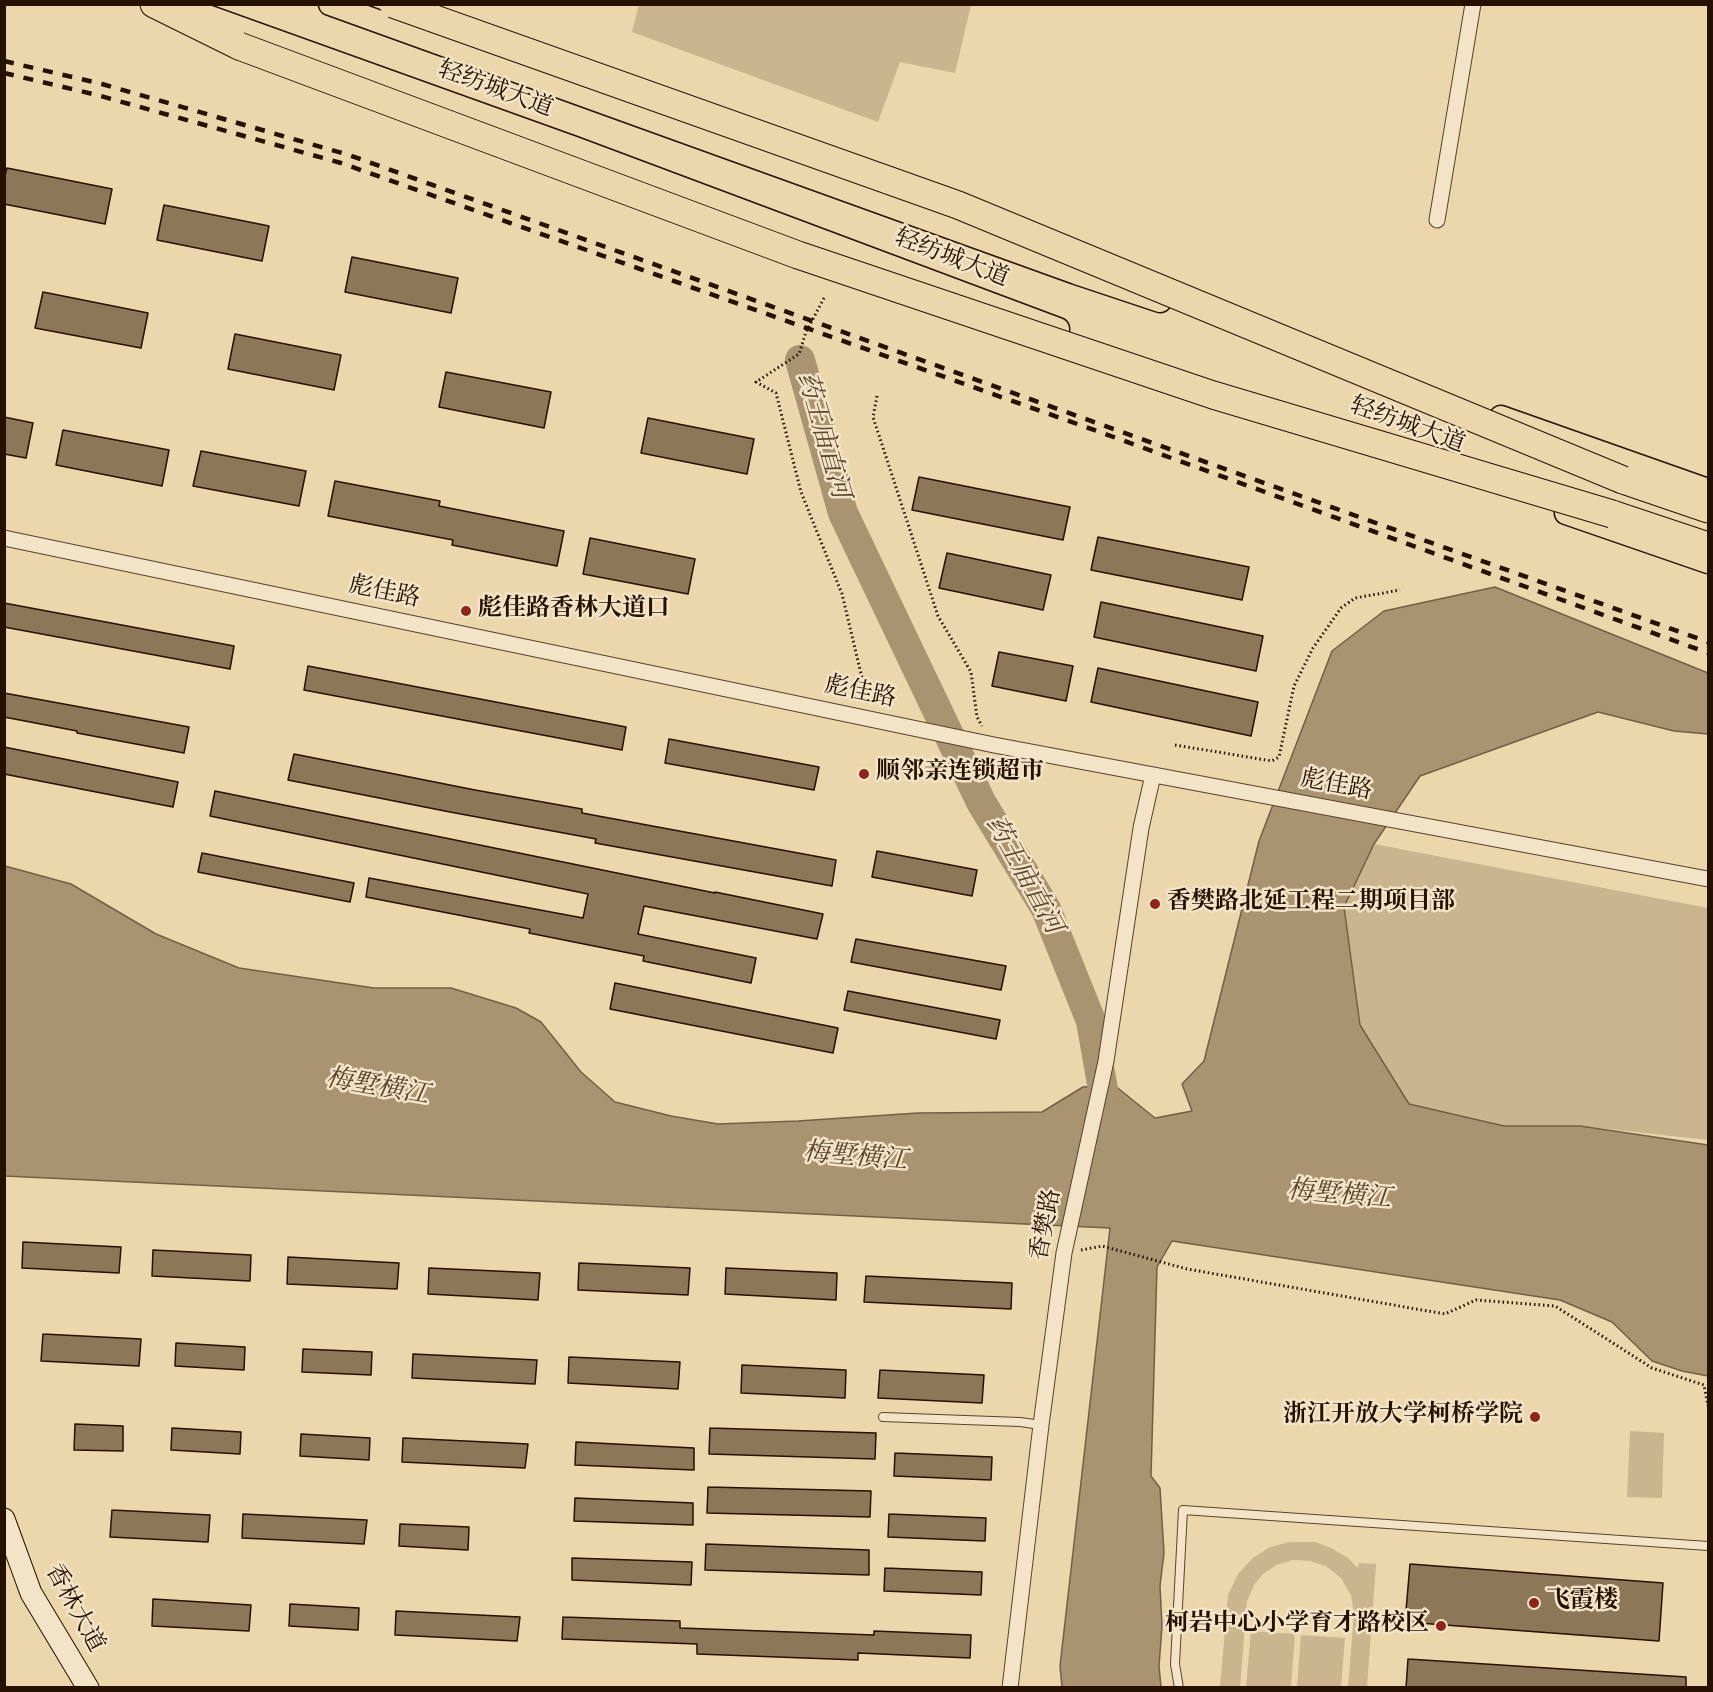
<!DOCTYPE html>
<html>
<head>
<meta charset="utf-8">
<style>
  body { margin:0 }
  #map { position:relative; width:1713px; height:1692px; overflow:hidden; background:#ecd6ab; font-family:Vollkorn,serif }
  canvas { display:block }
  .frame { position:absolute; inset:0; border:6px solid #261100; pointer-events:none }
</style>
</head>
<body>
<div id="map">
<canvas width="1713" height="1692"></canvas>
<div class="frame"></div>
</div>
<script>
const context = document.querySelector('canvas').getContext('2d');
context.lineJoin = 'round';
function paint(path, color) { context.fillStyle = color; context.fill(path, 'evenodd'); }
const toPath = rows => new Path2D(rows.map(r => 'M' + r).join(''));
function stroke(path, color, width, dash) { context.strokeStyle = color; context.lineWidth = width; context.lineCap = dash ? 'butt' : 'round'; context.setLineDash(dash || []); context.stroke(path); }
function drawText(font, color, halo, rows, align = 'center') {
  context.font = font + ' Vollkorn,"Noto Serif SC",serif'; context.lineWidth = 5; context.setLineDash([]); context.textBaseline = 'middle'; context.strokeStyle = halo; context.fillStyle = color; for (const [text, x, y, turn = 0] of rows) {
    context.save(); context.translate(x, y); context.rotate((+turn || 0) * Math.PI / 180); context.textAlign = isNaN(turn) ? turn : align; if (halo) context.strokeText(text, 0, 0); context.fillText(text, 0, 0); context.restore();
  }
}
const green = toPath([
  [639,4,971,4,971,5,955,73,900,62,878,122,632,32],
  [1374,844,1708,908,1708,1140,1580,1126,1504,1126,1409,1104,1360,1025,1344,906],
  [1630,1431,1664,1433,1662,1498,1627,1497],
  [1290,1542,1315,1542,1331,1548,1348,1558,1358,1568,1359,1563,1376,1564,1367,1687,1348,1687,1354,1614,1351,1595,1341,1578,1326,1566,1310,1561,1293,1560,1276,1565,1263,1574,1254,1585,1247,1601,1240,1687,1220,1687,1228,1595,1238,1574,1253,1558,1270,1547],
  [1251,1631,1295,1634,1291,1687,1246,1687],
  [1301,1635,1345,1638,1341,1687,1297,1687]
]);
const water = toPath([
  [1495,587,1708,673,1708,734,1674,731,1598,712,1420,776,1374,844,1344,907,1360,1025,1409,1104,1504,1126,1580,1126,1708,1145,1708,1376,1682,1371,1652,1361,1612,1322,1560,1300,1172,1241,1157,1267,1151,1476,1160,1488,1164,1553,1160,1586,1162,1626,1159,1666,1161,1687,1062,1687,1060,1666,1110,1228,5,1176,5,866,71,884,156,934,239,968,374,988,451,988,516,1008,541,1022,581,1072,615,1102,671,1116,718,1124,798,1121,918,1113,1042,1112,1083,1087,1114,1085,1155,1118,1192,1111,1182,1084,1204,1061,1259,841,1332,651,1384,611,1495,587]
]);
const river = toPath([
  [800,360,843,513,981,802,1046,909,1091,1021,1105,1101]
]);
const building = toPath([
  [7,168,112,189,105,224,4,204,4,179,7,168],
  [164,205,269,226,262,261,157,240,164,205],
  [352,257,458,278,451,313,345,292,352,257],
  [43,292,148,313,141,348,35,328,43,292],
  [235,334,341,355,334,390,228,369,235,334],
  [446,372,551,392,544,428,439,407,446,372],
  [4,417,33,423,26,458,4,454,4,417],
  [648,418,754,439,747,474,641,453,648,418],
  [63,430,169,450,162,486,56,465,63,430],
  [201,451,306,471,299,506,193,486,201,451],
  [919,477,1070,507,1063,540,912,510,919,477],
  [335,481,440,501,439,506,564,531,557,566,452,545,453,540,328,516,335,481],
  [1098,537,1249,567,1242,600,1091,570,1098,537],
  [590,538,695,559,688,594,583,574,590,538],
  [947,553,1051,575,1043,610,939,588,947,553],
  [1101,602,1263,636,1256,671,1094,637,1101,602],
  [4,603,234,646,230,669,4,627,4,603],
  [999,652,1073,666,1066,701,992,686,999,652],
  [308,666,626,727,622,750,304,690,308,666],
  [1098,668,1258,702,1251,736,1091,702,1098,668],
  [4,693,189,727,184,753,77,733,77,731,4,717,4,693],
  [669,739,819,767,814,790,665,763,669,739],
  [4,747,178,782,173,807,4,774,4,747],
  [294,754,475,790,582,809,582,813,836,860,832,886,595,843,596,839,450,812,288,780,294,754],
  [215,791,715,893,715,892,823,914,817,939,644,906,638,934,756,958,751,983,643,961,644,956,529,933,530,929,366,897,369,878,583,918,588,894,210,816,215,791],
  [877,851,977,870,972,896,872,877,877,851],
  [202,853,354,883,350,902,198,872,202,853],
  [856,939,1006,966,1001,990,851,962,856,939],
  [615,983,838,1028,833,1053,610,1009,615,983],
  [848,991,1000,1020,996,1039,844,1010,848,991],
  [23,1242,121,1247,119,1273,22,1268,23,1242],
  [153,1250,251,1255,250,1281,152,1276,153,1250],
  [288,1257,399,1263,397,1289,287,1284,288,1257],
  [579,1263,690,1268,688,1295,578,1290,579,1263],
  [429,1268,540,1273,538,1300,428,1294,429,1268],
  [726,1268,837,1273,836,1300,725,1294,726,1268],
  [866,1276,1012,1283,1011,1309,864,1302,866,1276],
  [43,1334,141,1339,139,1366,41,1361,43,1334],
  [176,1343,245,1347,244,1370,175,1366,176,1343],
  [303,1349,372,1352,371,1375,302,1372,303,1349],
  [413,1354,537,1360,535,1384,412,1378,413,1354],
  [569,1357,680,1362,678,1389,568,1383,569,1357],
  [742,1365,846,1370,845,1398,741,1393,742,1365],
  [880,1370,984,1375,982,1403,878,1398,880,1370],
  [75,1424,123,1426,123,1451,74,1450,75,1424],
  [172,1428,241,1432,240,1454,171,1450,172,1428],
  [710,1428,876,1433,875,1459,709,1454,710,1428],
  [301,1434,370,1438,369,1460,300,1456,301,1434],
  [403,1438,528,1444,525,1468,402,1462,403,1438],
  [576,1442,694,1448,694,1470,575,1465,576,1442],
  [895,1453,992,1457,991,1480,894,1476,895,1453],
  [708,1487,871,1491,870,1517,707,1513,708,1487],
  [575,1498,693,1503,693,1525,574,1521,575,1498],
  [112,1510,210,1515,208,1542,110,1537,112,1510],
  [243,1514,367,1520,364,1544,242,1538,243,1514],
  [889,1514,986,1518,985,1541,888,1537,889,1514],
  [400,1524,469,1527,468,1550,399,1546,400,1524],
  [706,1544,869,1550,869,1575,705,1570,706,1544],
  [572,1558,692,1562,691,1585,572,1580,572,1558],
  [1410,1564,1663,1583,1659,1641,1405,1622,1410,1564],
  [885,1568,982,1572,981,1595,884,1591,885,1568],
  [153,1599,251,1605,249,1631,152,1626,153,1599],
  [290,1604,359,1608,358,1630,289,1626,290,1604],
  [396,1611,520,1617,517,1641,395,1635,396,1611],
  [563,1617,680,1621,680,1628,874,1635,874,1631,971,1635,970,1658,858,1653,858,1660,697,1654,697,1644,562,1639,563,1617],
  [1408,1659,1686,1677,1686,1688,1406,1688,1408,1659]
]);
const path = toPath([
  [824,298,806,332,799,354,756,382,776,393,801,492,842,594,868,703],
  [877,396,873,417,938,616,971,672,977,717,982,726],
  [1175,745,1272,761,1279,757,1294,686,1313,648,1341,608,1355,598,1400,590],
  [1081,1250,1102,1246,1187,1269,1445,1314,1476,1300,1555,1306,1652,1368,1704,1385,1708,1406]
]);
const lane = toPath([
  [883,1417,1020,1422,1041,1425],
  [1179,1688,1175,1664,1183,1510,1708,1546]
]);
const street = toPath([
  [1437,220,1473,4],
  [4,538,994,745,1708,879],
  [1010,1688,1041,1425,1064,1253,1106,1061,1141,828,1153,775]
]);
const secondary = toPath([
  [4,1519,31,1593,88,1688]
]);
const primary = toPath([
  [330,4,1076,273,1160,301],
  [182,7,575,148,1058,329],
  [1501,417,1708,490],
  [1566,513,1708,562]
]);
const highway = toPath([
  [154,4,239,46],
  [1623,480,1708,509],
  [1612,514,1708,546]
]);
const rail = toPath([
  [4,61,102,84,349,155,1708,642],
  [4,73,97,95,341,163,1097,431,1708,653]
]);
const highwayBridge = toPath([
  [393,4,958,205,1623,480],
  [239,46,798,255,1213,395,1612,514]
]);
const markers = [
  [466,611,6,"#8f2418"],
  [864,774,6,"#8f2418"],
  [1155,904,6,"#8f2418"],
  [1535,1417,6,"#8f2418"],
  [1534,1603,6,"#8f2418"],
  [1441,1626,6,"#8f2418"]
];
const streetNames = [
  ["轻纺城大道",495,91,20],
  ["轻纺城大道",951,260,21],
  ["轻纺城大道",1407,427,20],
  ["彪佳路",384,594,12],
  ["彪佳路",860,694,12],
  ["彪佳路",1336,787,11],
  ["香樊路",1048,1225,-79],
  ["香林大道",73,1609,61]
];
const poiNames = [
  ["彪佳路香林大道口",478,611],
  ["顺邻亲连锁超市",876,774],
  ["香樊路北延工程二期项目部",1167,904],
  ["浙江开放大学柯桥学院",1523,1417,"right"],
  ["飞霞楼",1546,1603],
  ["柯岩中心小学育才路校区",1429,1626,"right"]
];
const waterNames = [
  ["药王庙直河",821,436,74],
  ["药王庙直河",1022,876,61],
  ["梅墅横江",377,1089,10],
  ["梅墅横江",855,1159,5],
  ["梅墅横江",1339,1197,5]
];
paint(green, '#cab58e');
paint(water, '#a99371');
stroke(water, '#755f44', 1.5);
stroke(river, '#a99371', 30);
paint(building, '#8d7759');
stroke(building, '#261100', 1.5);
stroke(lane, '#58422b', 10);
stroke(street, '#58422b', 17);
stroke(secondary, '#261100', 23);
stroke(primary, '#261100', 25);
stroke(highway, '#261100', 29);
stroke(path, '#261100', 3, [1.5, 3]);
stroke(lane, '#f3e4c8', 8);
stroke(street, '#f3e4c8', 15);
stroke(secondary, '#f3e4c8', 21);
stroke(primary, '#ecd6ab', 22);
stroke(highway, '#ecd6ab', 27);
stroke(rail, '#261100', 4.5, [10, 10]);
stroke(highwayBridge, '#261100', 29, []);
stroke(highwayBridge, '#ecd6ab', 27);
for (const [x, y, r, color] of markers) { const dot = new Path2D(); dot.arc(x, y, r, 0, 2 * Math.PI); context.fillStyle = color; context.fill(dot); stroke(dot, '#f3e4c8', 2); }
drawText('24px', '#261100', '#f3e4c8', streetNames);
drawText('bold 24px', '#261100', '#f3e4c8', poiNames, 'left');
drawText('italic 26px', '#5a452d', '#f3e4c8', waterNames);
</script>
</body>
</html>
